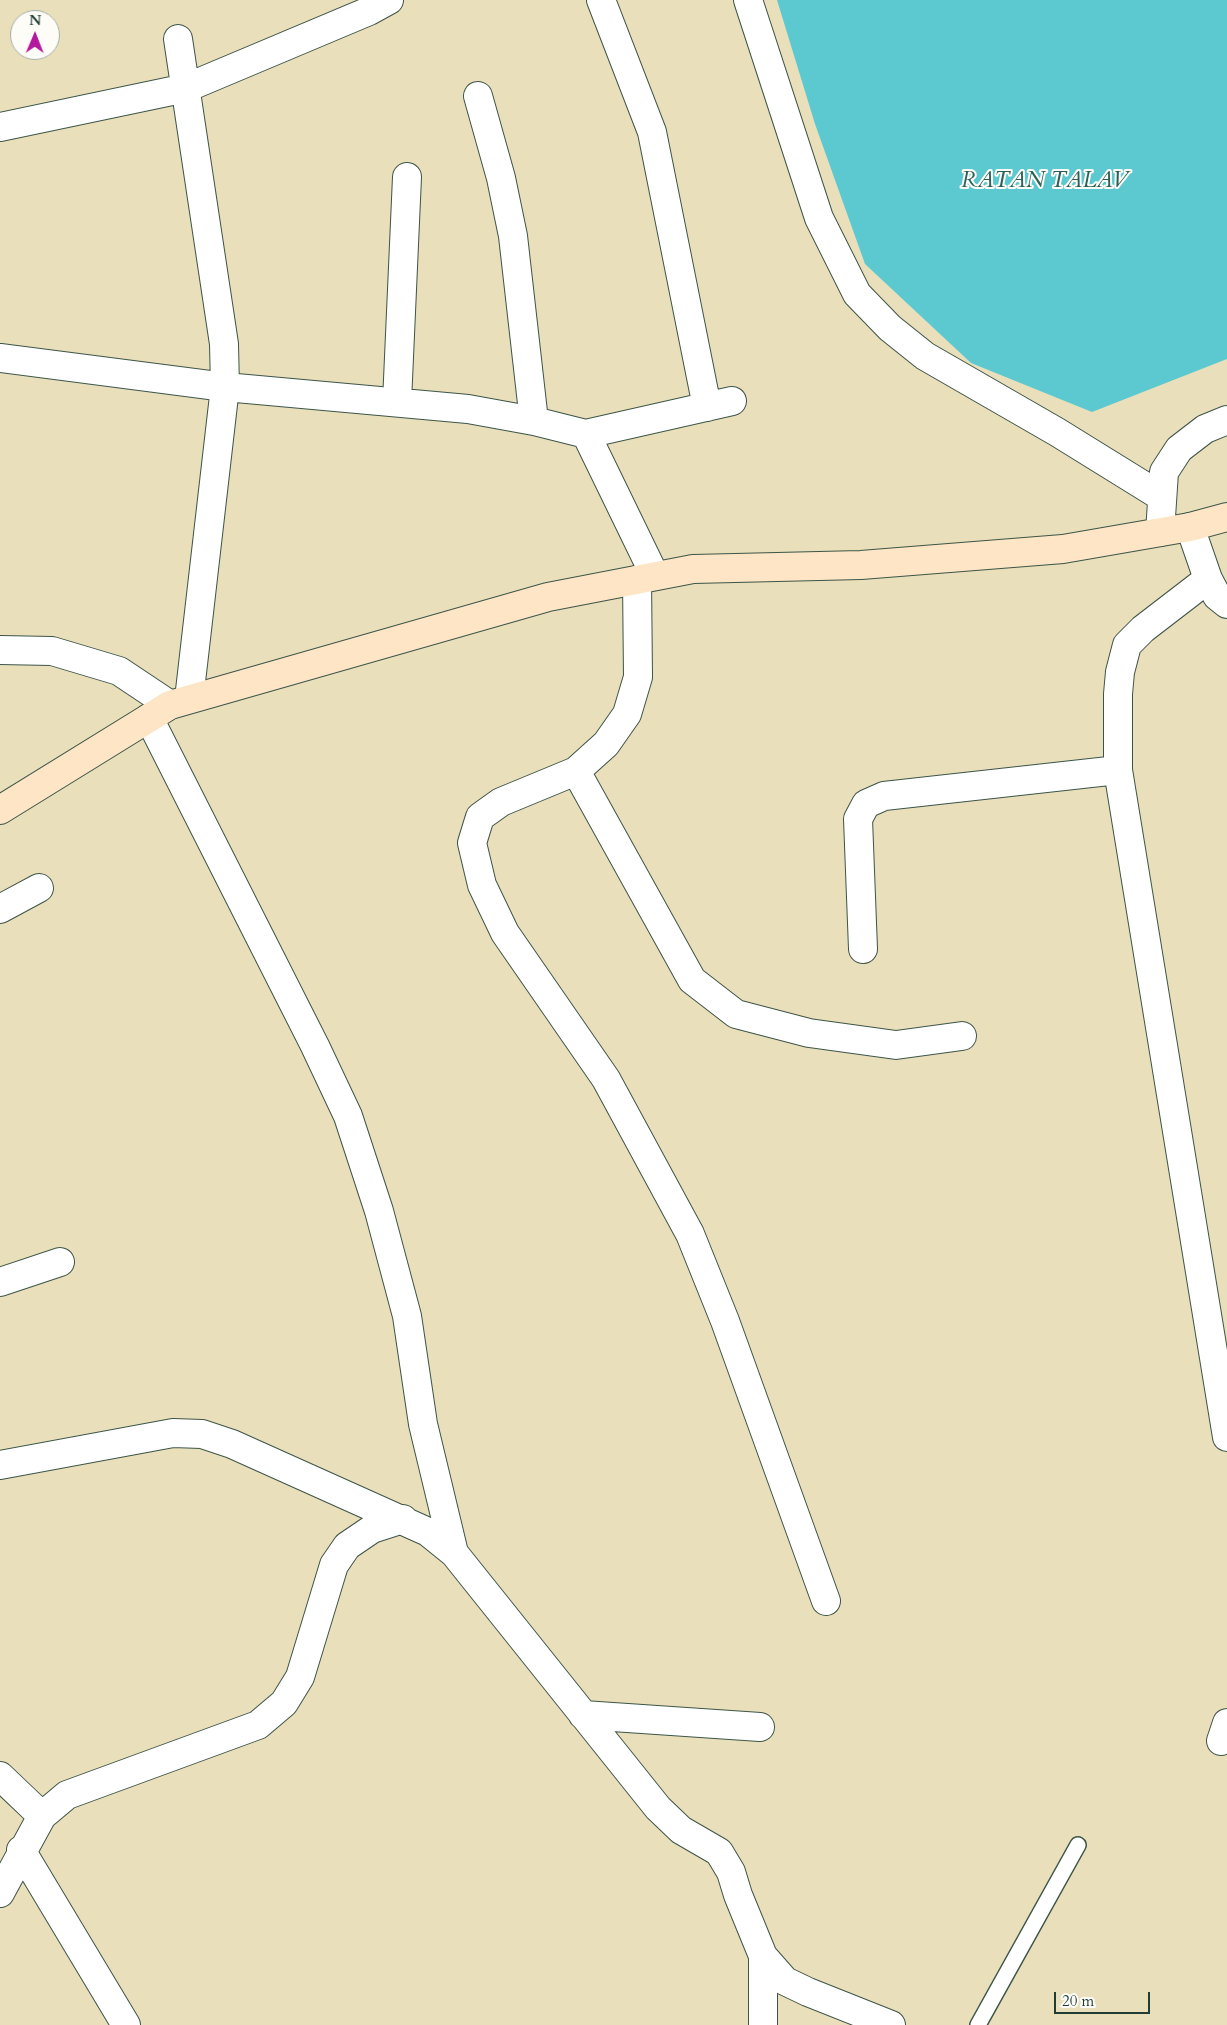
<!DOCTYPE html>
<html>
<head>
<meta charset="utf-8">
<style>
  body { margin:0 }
  #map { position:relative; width:1227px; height:2025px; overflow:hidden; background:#e9dfba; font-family:Cardo,serif }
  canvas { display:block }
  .north { position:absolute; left:10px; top:10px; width:50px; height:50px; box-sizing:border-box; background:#fdfcf7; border:1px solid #a4b0a9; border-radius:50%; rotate:1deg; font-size:14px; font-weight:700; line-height:20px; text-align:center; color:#1f3d34 }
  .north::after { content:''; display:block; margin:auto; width:18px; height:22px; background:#b5179e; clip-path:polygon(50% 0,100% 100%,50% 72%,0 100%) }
  .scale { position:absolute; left:1054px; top:1992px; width:96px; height:22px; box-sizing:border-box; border:2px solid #1f3d34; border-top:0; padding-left:6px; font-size:15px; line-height:18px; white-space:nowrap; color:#1f3d34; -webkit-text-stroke:4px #fdfcf7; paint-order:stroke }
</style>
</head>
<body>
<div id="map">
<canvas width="1227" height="2025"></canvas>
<div class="north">N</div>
<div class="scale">20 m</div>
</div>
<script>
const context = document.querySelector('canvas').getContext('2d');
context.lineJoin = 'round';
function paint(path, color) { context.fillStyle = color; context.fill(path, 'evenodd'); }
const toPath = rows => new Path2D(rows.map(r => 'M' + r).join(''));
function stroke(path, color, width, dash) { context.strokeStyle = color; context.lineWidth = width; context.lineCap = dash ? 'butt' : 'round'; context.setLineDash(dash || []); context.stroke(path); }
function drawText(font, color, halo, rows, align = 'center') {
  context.font = font + ' Cardo,serif'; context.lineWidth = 4; context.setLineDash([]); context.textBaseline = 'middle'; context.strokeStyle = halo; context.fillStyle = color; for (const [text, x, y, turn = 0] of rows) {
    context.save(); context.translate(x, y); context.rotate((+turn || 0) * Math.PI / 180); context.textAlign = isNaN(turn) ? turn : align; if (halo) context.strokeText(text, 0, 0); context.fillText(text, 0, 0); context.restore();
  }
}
const water = toPath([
  [777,0,1227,0,1227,359,1092,412,971,363,865,264,815,124]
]);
const lane = toPath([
  [978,2025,1078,1845]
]);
const street = toPath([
  [601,0,652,132,707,407],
  [748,0,819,218,857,294,890,328,925,356,1057,432,1162,497],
  [178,39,224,344,225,387,189,699],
  [478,96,501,178,513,236,534,421],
  [0,127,186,88,369,11,389,0],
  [0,358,225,387,468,409,534,421,586,434,732,401],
  [397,402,407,177],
  [586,434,655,576],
  [1190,527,1208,579,1217,596,1227,604],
  [1160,532,1164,472,1179,449,1205,429,1227,420],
  [1208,579,1143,629,1127,645,1120,672,1118,694,1118,770,1227,1437],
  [637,580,638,677,627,714,606,744,576,771,501,802,480,817,472,843,482,885,505,933,606,1079,690,1234,725,1321,826,1601],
  [0,650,52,651,119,671,170,705],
  [149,718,315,1046,348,1116,379,1211,407,1316,423,1424,454,1553],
  [576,771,692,980,736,1014,809,1033,896,1045,962,1036],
  [0,909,39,888],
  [863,949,858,819,866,804,884,796,1118,770],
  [0,1282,60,1262],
  [0,1465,173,1433,202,1434,232,1444,428,1532,454,1553,658,1808,681,1830,719,1852,731,1872,738,1895,763,1956,785,1981,808,1992,891,2025],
  [583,1715,760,1727],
  [1221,1741,1227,1723],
  [0,1776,42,1816],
  [21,1850,126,2025],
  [0,1893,42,1816,67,1795,258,1725,284,1703,300,1677,334,1565,347,1546,372,1529,403,1519],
  [763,1956,763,2025]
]);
const secondary = toPath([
  [0,810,170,705,548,597,693,569,861,565,1063,549,1190,527,1227,517]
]);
const waterNames = [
  ["RATAN TALAV",1045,182]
];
paint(water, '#5cc9d1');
stroke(lane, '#3d5548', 18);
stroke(street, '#3d5548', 30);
stroke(secondary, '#3d5548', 30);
stroke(lane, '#fff', 15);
stroke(street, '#fff', 28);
stroke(secondary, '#fde5c5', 28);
drawText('italic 22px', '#2e605b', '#fdfcf7', waterNames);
</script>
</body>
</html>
